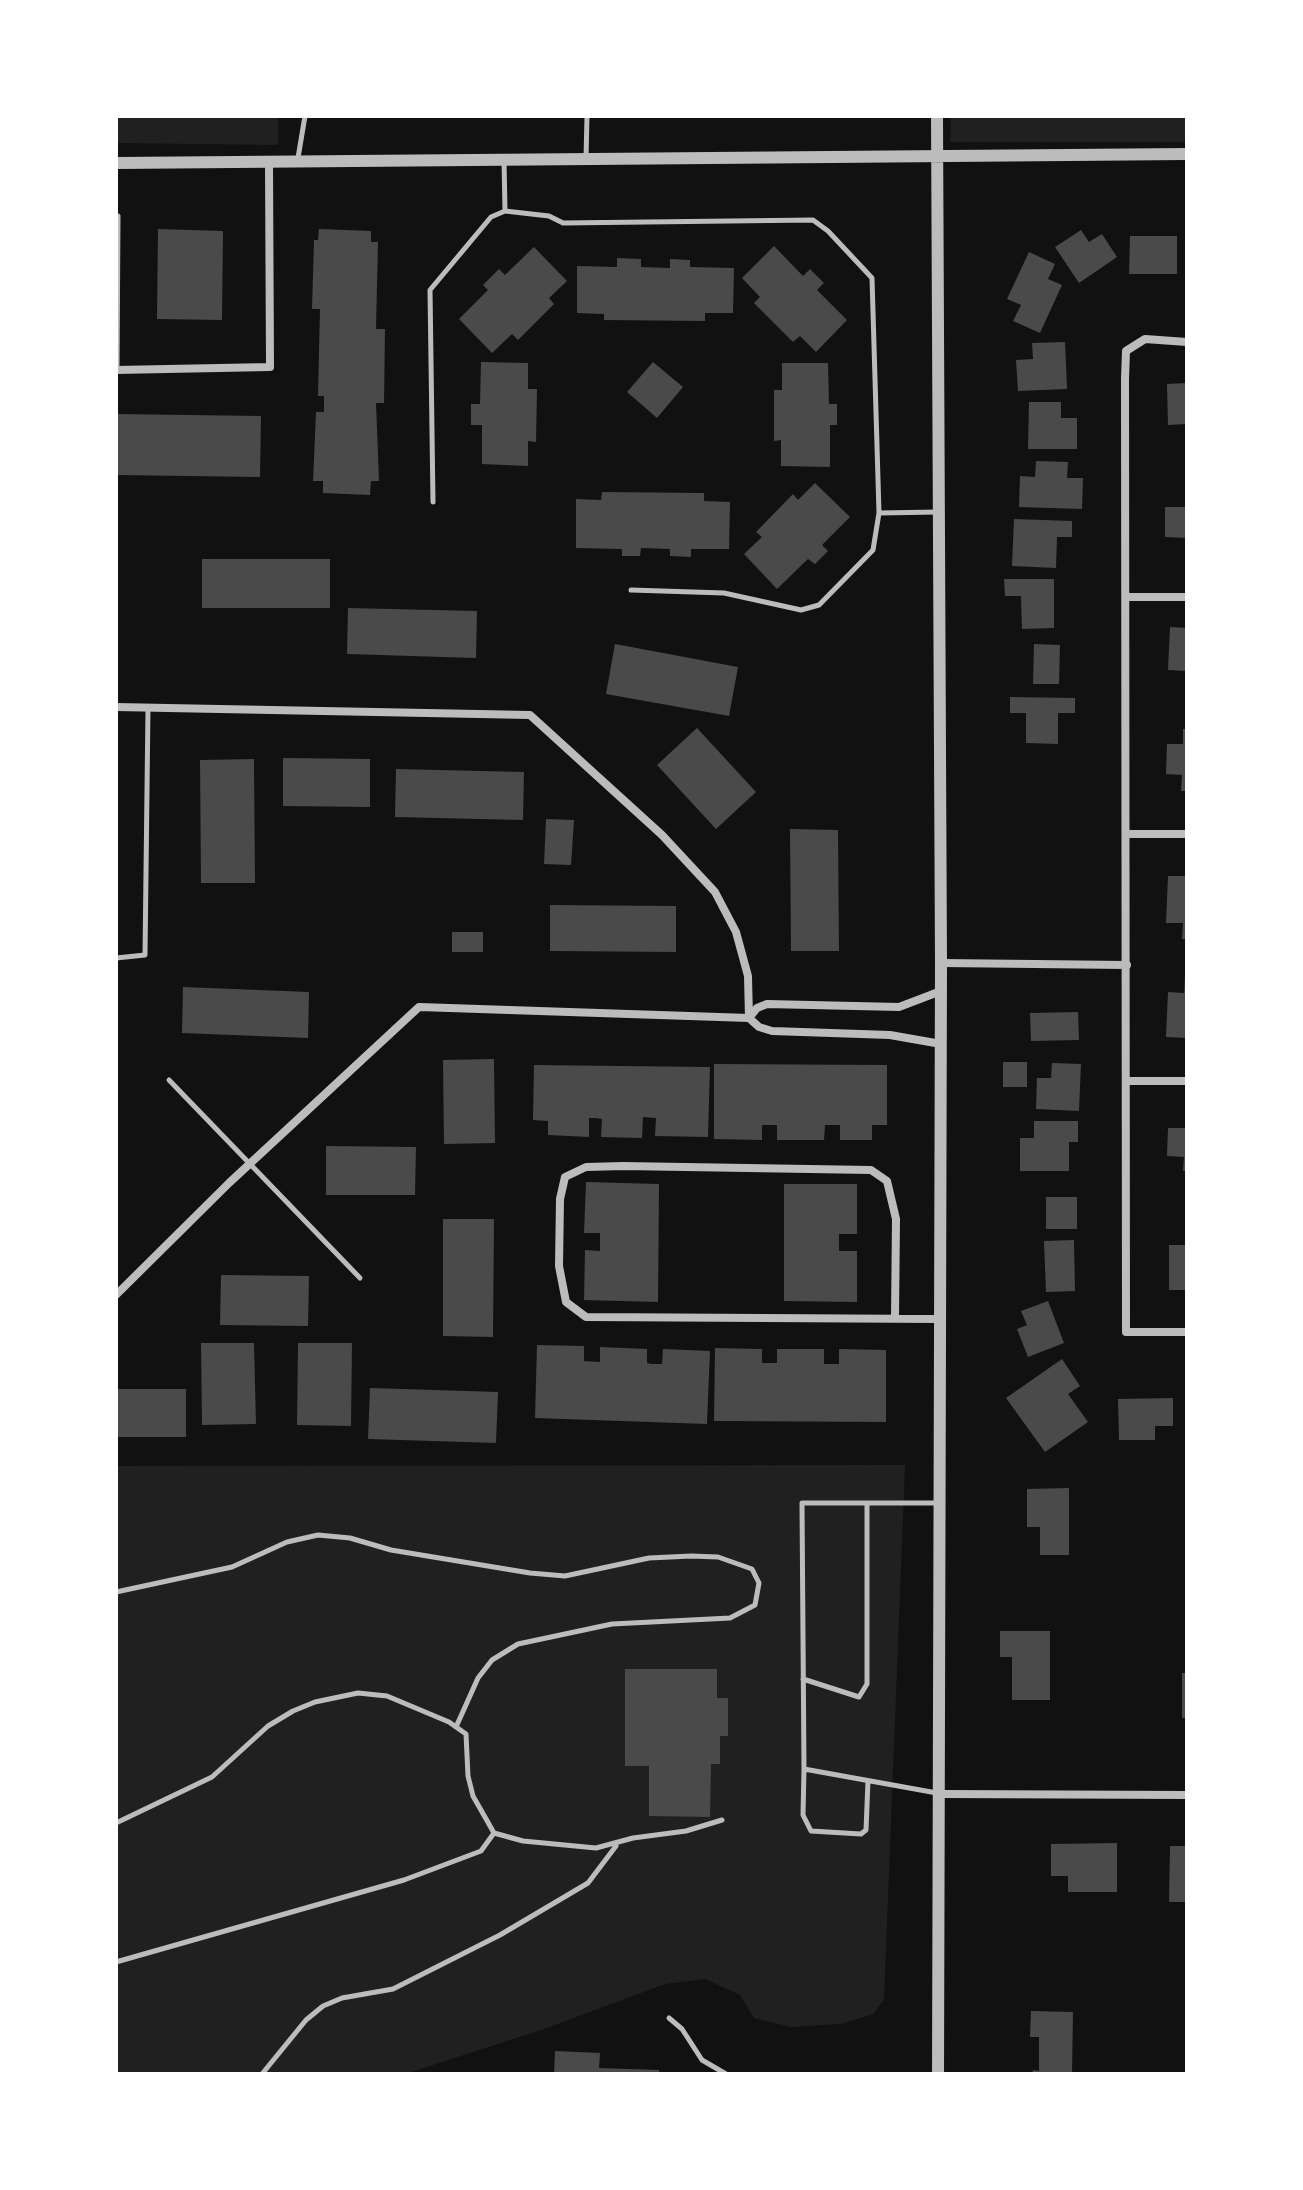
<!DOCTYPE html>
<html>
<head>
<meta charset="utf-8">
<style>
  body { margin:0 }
  #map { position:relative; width:1303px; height:2190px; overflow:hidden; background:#111; font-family:"Public Sans",sans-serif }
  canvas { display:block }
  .frame { position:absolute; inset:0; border:118px solid #fff; pointer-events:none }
</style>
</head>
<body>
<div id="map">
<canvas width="1303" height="2190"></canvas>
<div class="frame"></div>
</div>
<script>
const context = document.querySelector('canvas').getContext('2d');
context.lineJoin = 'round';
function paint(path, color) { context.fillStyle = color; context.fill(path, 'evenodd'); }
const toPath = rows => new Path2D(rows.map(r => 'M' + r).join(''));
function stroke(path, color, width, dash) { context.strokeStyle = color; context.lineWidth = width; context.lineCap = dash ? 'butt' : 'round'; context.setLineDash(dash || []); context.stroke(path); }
const green = toPath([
  [116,116,278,116,278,145,116,143],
  [951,116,1187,116,1187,142,950,142],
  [905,1465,884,2000,873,2014,841,2024,790,2027,754,2018,740,1995,705,1979,665,1984,544,2029,405,2074,116,2074,116,1466]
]);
const building = toPath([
  [158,229,223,231,222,320,157,319],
  [319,229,371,231,371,242,378,242,376,329,385,329,384,403,376,403,379,481,371,481,370,495,323,493,323,481,313,481,316,412,324,412,324,396,318,396,320,309,312,309,314,240,318,240],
  [1081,230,1089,242,1102,234,1117,257,1079,283,1055,247],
  [1130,236,1177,236,1177,274,1129,274],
  [774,246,803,276,810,269,824,283,817,290,847,320,816,352,800,336,793,342,754,303,760,297,742,278],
  [534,247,567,281,549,298,554,304,518,340,512,334,492,353,459,319,488,290,483,285,499,269,505,275],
  [1029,252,1055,264,1048,279,1062,285,1040,333,1013,321,1021,305,1007,299],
  [617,258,641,259,641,267,670,268,670,259,690,260,690,267,734,268,733,313,705,313,705,321,604,320,604,314,577,313,577,266,617,267],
  [1065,342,1067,389,1018,391,1016,360,1033,359,1032,343],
  [481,362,528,363,528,389,537,389,536,442,528,441,528,466,482,464,482,425,471,425,471,404,480,404],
  [653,362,683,387,657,418,627,392],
  [782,363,828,363,829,404,837,404,837,425,830,425,830,467,781,466,781,440,774,441,774,390,782,390],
  [1187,383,1187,424,1168,425,1167,384],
  [1029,402,1061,402,1061,418,1077,418,1077,449,1028,449],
  [116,414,261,416,260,477,116,475],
  [1036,461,1068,462,1067,478,1083,478,1082,509,1019,507,1020,476,1035,477],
  [815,483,850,517,822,545,828,551,815,564,808,559,777,589,744,554,762,537,756,532,793,494,798,500],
  [602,492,704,493,704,501,730,502,729,549,691,549,691,557,670,556,670,549,641,548,640,556,622,556,622,549,576,548,576,499,601,500],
  [1165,507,1187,507,1187,538,1165,537],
  [1014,519,1072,521,1072,537,1057,537,1056,568,1012,566],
  [202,559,330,559,330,608,202,608],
  [1004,579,1054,579,1054,628,1022,629,1021,596,1005,596],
  [348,608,477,611,476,658,347,654],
  [1170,627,1187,628,1187,671,1168,670],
  [615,644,738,667,729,716,606,694],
  [1034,644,1060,645,1059,684,1033,684],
  [1010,697,1075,698,1075,713,1058,713,1058,744,1026,743,1026,713,1010,713],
  [697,728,756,792,716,829,657,765],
  [1183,729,1187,729,1187,791,1181,791,1182,775,1166,774,1167,744,1183,744],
  [283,758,370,759,370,807,283,806],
  [254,759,255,883,201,883,200,760],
  [396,769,524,772,523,820,395,817],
  [546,819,574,820,571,865,544,864],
  [790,829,838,830,839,951,791,951],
  [1168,876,1187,876,1187,939,1182,939,1183,923,1166,923],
  [550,905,676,906,676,952,550,951],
  [452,932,483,932,483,952,452,952],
  [1184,975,1187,1038,1166,1037,1168,992,1184,993],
  [183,987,309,992,308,1038,182,1033],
  [1078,1012,1079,1040,1031,1041,1030,1013],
  [494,1059,495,1143,444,1144,443,1060],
  [1003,1062,1027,1062,1027,1087,1003,1087],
  [1052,1063,1081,1064,1079,1111,1036,1109,1037,1078,1051,1078],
  [714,1064,887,1065,887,1125,872,1125,872,1140,840,1140,840,1125,825,1125,824,1140,777,1140,777,1125,762,1125,762,1140,714,1139],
  [534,1065,710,1067,708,1137,655,1136,656,1118,643,1117,642,1138,601,1137,602,1119,595,1118,589,1118,589,1137,548,1135,548,1121,533,1120],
  [1034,1121,1078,1121,1078,1142,1069,1142,1069,1171,1020,1171,1020,1138,1034,1138],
  [1168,1128,1187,1128,1187,1171,1183,1171,1184,1157,1167,1156],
  [326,1146,416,1147,415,1195,326,1195],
  [586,1182,659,1184,658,1302,584,1300,585,1250,600,1251,600,1233,584,1233],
  [784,1184,857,1184,857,1234,839,1234,839,1251,857,1251,857,1302,784,1301],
  [1046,1197,1077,1197,1077,1229,1046,1229],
  [443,1219,494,1219,493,1337,443,1336],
  [1074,1240,1075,1291,1046,1292,1044,1241],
  [1169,1245,1187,1245,1187,1290,1169,1290],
  [221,1275,309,1276,308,1326,220,1325],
  [1048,1301,1064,1343,1028,1357,1017,1329,1027,1325,1021,1311],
  [201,1343,254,1343,256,1424,202,1425],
  [298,1343,352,1343,351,1426,297,1425],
  [537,1345,584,1346,584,1361,600,1362,600,1347,647,1349,647,1363,651,1364,662,1364,663,1349,710,1351,707,1424,535,1418],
  [715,1348,762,1349,762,1363,777,1363,777,1349,824,1349,824,1364,839,1364,839,1349,886,1350,886,1422,714,1421],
  [1062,1359,1080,1386,1068,1394,1088,1422,1045,1452,1006,1398],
  [370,1388,498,1392,496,1443,368,1439],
  [116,1389,186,1389,186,1437,116,1437],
  [1173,1398,1173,1426,1155,1426,1155,1440,1119,1440,1118,1399],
  [1069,1488,1069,1555,1040,1555,1040,1527,1027,1527,1027,1489],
  [1000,1631,1050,1631,1050,1700,1012,1700,1012,1657,1000,1657],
  [625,1669,717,1669,717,1698,728,1698,728,1736,720,1736,720,1764,711,1764,710,1817,649,1816,649,1766,625,1766],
  [1182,1673,1187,1673,1187,1718,1182,1718],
  [1117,1843,1117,1892,1068,1892,1068,1876,1051,1876,1051,1844],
  [1170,1846,1187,1846,1187,1902,1169,1902],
  [1031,2011,1073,2012,1072,2074,1032,2074,1033,2070,1039,2071,1039,2037,1030,2037],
  [555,2051,600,2053,599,2068,659,2070,659,2074,554,2074]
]);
const service = toPath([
  [298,158,305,116],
  [586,159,587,116],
  [505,211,549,216,563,223,813,220,828,231,872,278,879,513],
  [117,370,118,216],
  [433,502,430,290,491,217,505,211,504,160],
  [631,590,724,593,801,610,819,605,873,550,879,513,938,512],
  [116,958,145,955,148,708],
  [169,1080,360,1278],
  [116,1592,232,1567,287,1542,318,1535,350,1538,391,1550,530,1573,565,1576,649,1558,691,1556,718,1557,752,1569,759,1583,755,1605,730,1618,612,1624,518,1644,492,1660,478,1678,456,1727],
  [803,1679,859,1697,867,1684,867,1503],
  [804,1769,803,1815,811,1831,861,1834,866,1830,868,1781],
  [937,1793,804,1769,802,1503,939,1503],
  [116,1823,212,1777,268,1726,293,1711,315,1702,358,1693,387,1696,449,1722,466,1734,468,1776,473,1796,494,1833,523,1841,596,1848,633,1838,686,1831,722,1820],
  [116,1962,404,1880,481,1851,494,1833],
  [669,2018,682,2029,702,2060,726,2074],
  [262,2074,306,2020,323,2006,342,1998,393,1989,500,1935,588,1883,616,1846]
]);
const minor = toPath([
  [1187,342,1145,339,1126,351,1125,379,1126,1332,1187,1332],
  [116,370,270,367,269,164],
  [1126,597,1187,597],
  [116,707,530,715,662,835,715,892,736,932,748,976,749,1018,419,1007,229,1183,116,1295],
  [1126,834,1187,834],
  [941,963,1127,965],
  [941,1044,890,1035,772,1031,759,1027,749,1018,757,1008,767,1004,899,1007,941,991],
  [1127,1081,1187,1081],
  [895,1317,896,1219,887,1181,871,1170,623,1166,586,1167,565,1177,560,1199,559,1266,566,1302,586,1317,940,1319],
  [941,1794,1187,1795]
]);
const tertiary = toPath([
  [937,116,941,963,938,2074],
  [116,163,1187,154]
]);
paint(green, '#202020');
paint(building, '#4a4a4a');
stroke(service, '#bcbcbc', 5);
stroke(minor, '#bcbcbc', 8);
stroke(tertiary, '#bcbcbc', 12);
</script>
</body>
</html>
